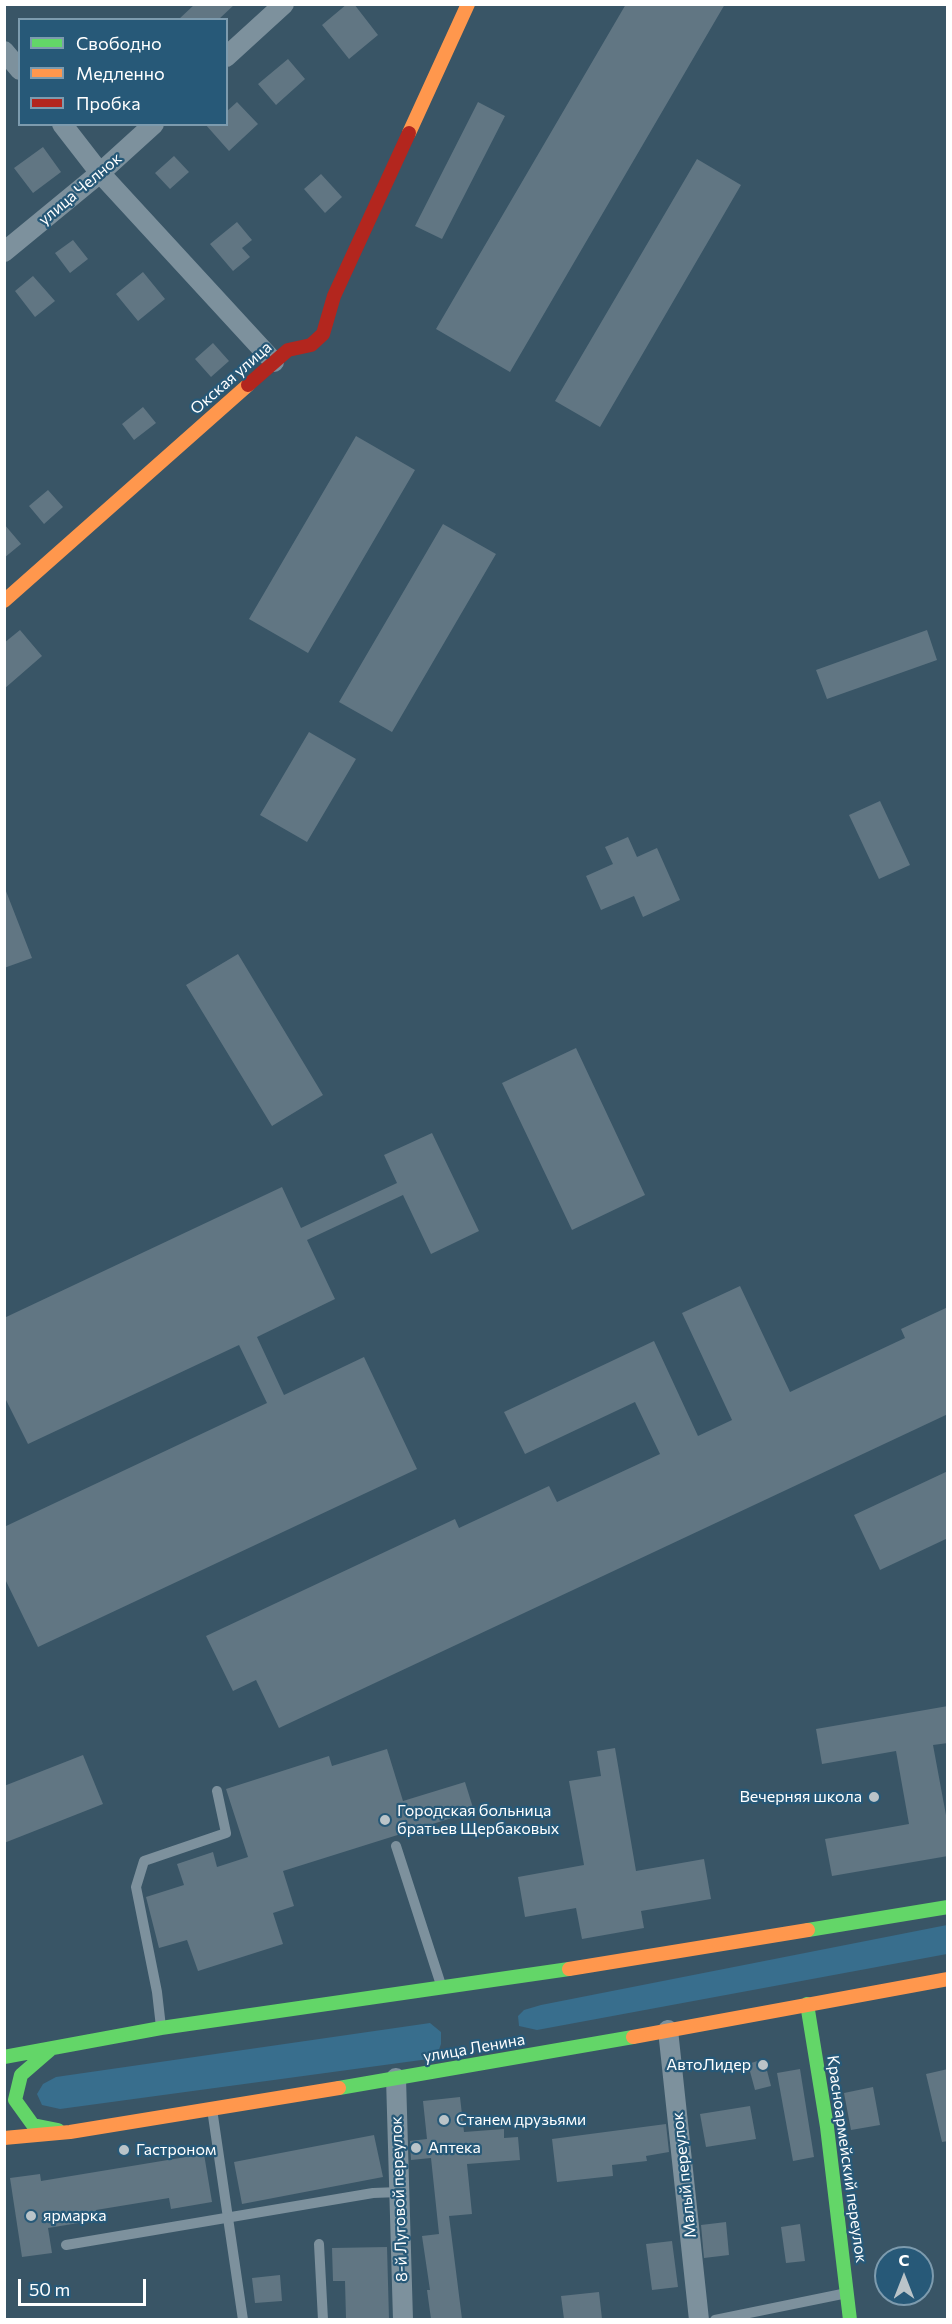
<!DOCTYPE html>
<html>
<head>
<meta charset="utf-8">
<style>
  body { margin:0 }
  #map { position:relative; width:952px; height:2324px; overflow:hidden; background:#395566; font-family:Commissioner,sans-serif }
  canvas { display:block }
  .frame { position:absolute; inset:0; border:6px solid #fff; pointer-events:none }
  .legend { position:absolute; left:18px; top:18px; width:210px; height:108px; box-sizing:border-box; background:#275978; border:2px solid #7d9bae; margin:0; padding:8px 10px; list-style:none; font-size:18px; color:#fff }
  .legend li { display:flex; align-items:center; gap:12px; height:30px }
  .legend b { width:30px; border:2px solid #7d9bae }
  .north { position:absolute; left:874px; top:2246px; width:60px; height:60px; box-sizing:border-box; background:#275978; border:2px solid #7d9bae; border-radius:50%; rotate:0deg; font-size:16px; font-weight:700; line-height:24px; text-align:center; color:#fff }
  .north::after { content:''; display:block; margin:auto; width:21px; height:27px; background:#bac4c9; clip-path:polygon(50% 0,100% 100%,50% 72%,0 100%) }
  .scale { position:absolute; left:18px; top:2279px; width:128px; height:27px; box-sizing:border-box; border:3px solid #fff; border-top:0; padding-left:8px; font-size:18px; line-height:21px; white-space:nowrap; color:#fff; -webkit-text-stroke:4px #275978; paint-order:stroke }
</style>
</head>
<body>
<div id="map">
<canvas width="952" height="2324"></canvas>
<div class="frame"></div>
<ul class="legend">
<li><b style="height:8px;background:#63d668"></b>Свободно</li>
<li><b style="height:8px;background:#ff974d"></b>Медленно</li>
<li><b style="height:8px;background:#b3261e"></b>Пробка</li>
</ul>
<div class="north">С</div>
<div class="scale">50 m</div>
</div>
<script>
const context = document.querySelector('canvas').getContext('2d');
context.lineJoin = 'round';
function paint(path, color) { context.fillStyle = color; context.fill(path, 'evenodd'); }
const toPath = rows => new Path2D(rows.map(r => 'M' + r).join(''));
function stroke(path, color, width, dash) { context.strokeStyle = color; context.lineWidth = width; context.lineCap = dash ? 'butt' : 'round'; context.setLineDash(dash || []); context.stroke(path); }
function drawText(font, color, halo, rows, align = 'center') {
  context.font = font + ' Commissioner,sans-serif'; context.lineWidth = 4.5; context.setLineDash([]); context.textBaseline = 'middle'; context.strokeStyle = halo; context.fillStyle = color; for (const [text, x, y, turn = 0] of rows) {
    context.save(); context.translate(x, y); context.rotate((+turn || 0) * Math.PI / 180); context.textAlign = isNaN(turn) ? turn : align; if (halo) context.strokeText(text, 0, 0); context.fillText(text, 0, 0); context.restore();
  }
}
const green = toPath([
  [947,1925,947,1954,537,2030,519,2026,518,2016,524,2010,541,2005],
  [430,2023,441,2032,441,2044,436,2058,60,2109,42,2105,37,2094,43,2084,56,2077]
]);
const building = toPath([
  [195,4,235,4,218,20,178,20],
  [347,4,354,4,378,35,349,59,322,25],
  [626,4,725,4,510,372,436,329],
  [288,59,305,79,276,105,258,84],
  [237,102,258,124,229,151,205,124,226,124,226,112],
  [478,102,505,116,442,239,415,226],
  [43,147,61,172,33,193,14,168],
  [174,156,189,172,170,189,155,173],
  [697,159,741,185,600,427,555,401],
  [321,174,342,197,325,213,304,189],
  [237,222,252,240,242,248,250,257,233,271,210,244],
  [73,240,88,259,70,273,55,253],
  [143,272,165,299,138,321,116,294],
  [33,276,55,301,35,317,15,291],
  [213,343,229,361,211,377,195,359],
  [143,407,156,423,134,440,122,424],
  [356,436,415,470,308,653,249,619],
  [48,490,63,507,44,524,29,506],
  [4,524,21,544,4,558],
  [443,524,496,554,392,732,339,702],
  [20,630,42,656,4,689,4,643],
  [927,630,937,660,827,699,816,670],
  [309,732,356,759,307,842,260,815],
  [880,801,910,865,879,879,849,815],
  [628,837,637,857,657,848,680,900,643,917,634,896,601,910,586,876,613,864,605,847],
  [4,886,32,958,4,968],
  [238,954,323,1095,272,1126,186,985],
  [576,1048,645,1195,572,1230,502,1083],
  [432,1133,479,1231,431,1254,403,1195,307,1240,335,1299,257,1337,284,1395,364,1357,417,1469,38,1647,4,1577,4,1527,267,1403,239,1345,28,1444,4,1396,4,1318,282,1187,301,1228,397,1183,384,1155],
  [740,1286,790,1392,905,1338,901,1329,948,1307,948,1414,279,1728,256,1680,233,1691,206,1636,455,1519,459,1528,549,1486,557,1502,660,1454,635,1402,525,1454,504,1412,654,1341,698,1436,732,1420,682,1313],
  [948,1471,948,1538,880,1570,854,1515],
  [948,1706,948,1743,933,1745,948,1826,948,1856,832,1876,825,1839,909,1824,896,1751,822,1764,816,1729],
  [615,1748,636,1871,704,1859,711,1899,641,1911,644,1928,582,1939,576,1908,525,1917,518,1877,584,1865,569,1781,601,1776,597,1751],
  [387,1749,403,1801,465,1782,474,1811,283,1871,294,1906,273,1913,283,1944,198,1971,187,1940,159,1948,146,1897,184,1885,177,1864,213,1852,217,1867,248,1857,226,1789,329,1756,332,1766],
  [83,1755,103,1804,4,1843,4,1786],
  [764,2059,771,2086,755,2090,748,2064],
  [800,2069,814,2157,793,2161,777,2073],
  [948,2069,948,2141,942,2142,926,2074],
  [873,2087,880,2125,851,2130,844,2093],
  [460,2097,464,2132,504,2129,504,2138,518,2137,520,2160,467,2164,472,2214,449,2216,462,2319,431,2319,427,2290,430,2290,422,2236,439,2234,431,2158,411,2160,410,2141,427,2139,423,2101],
  [750,2106,756,2139,706,2147,700,2114],
  [666,2124,669,2152,646,2156,647,2161,612,2165,613,2176,557,2182,552,2139],
  [374,2135,383,2177,242,2204,234,2162],
  [204,2154,212,2202,171,2209,169,2198,96,2210,97,2220,48,2228,52,2253,22,2257,10,2178,40,2174,41,2181],
  [726,2222,729,2255,704,2258,701,2225],
  [800,2224,805,2261,786,2263,781,2227],
  [672,2241,678,2287,652,2290,646,2244],
  [387,2247,389,2319,346,2319,345,2281,333,2281,332,2248],
  [280,2275,282,2301,255,2303,252,2278],
  [599,2292,602,2319,564,2319,561,2296]
]);
const lane = toPath([
  [396,1846,442,1988],
  [161,2027,157,1992,136,1887,144,1861,226,1833,217,1791],
  [212,2109,243,2320],
  [319,2244,323,2320],
  [66,2245,373,2193,399,2192],
  [715,2320,847,2293]
]);
const street = toPath([
  [4,51,20,70],
  [226,57,284,4],
  [62,124,100,173,274,362],
  [4,252,100,173,154,124],
  [668,2030,699,2320],
  [396,2078,403,2320]
]);
const fast = toPath([
  [808,1930,948,1907],
  [807,2004,827,2127,850,2320],
  [51,2049,21,2075,15,2100,33,2125,58,2130],
  [4,2057,161,2028,569,1969],
  [339,2088,633,2037]
]);
const slow = toPath([
  [409,133,468,4],
  [4,601,248,385],
  [569,1969,808,1930],
  [633,2037,948,1979],
  [4,2138,70,2132,339,2088]
]);
const jam = toPath([
  [248,385,288,350,311,345,323,334,334,296,409,133]
]);
const markers = [
  [874,1797,6,"#bac4c9"],
  [385,1820,6,"#bac4c9"],
  [763,2065,6,"#bac4c9"],
  [444,2120,6,"#bac4c9"],
  [416,2148,6,"#bac4c9"],
  [124,2150,6,"#bac4c9"],
  [31,2216,6,"#bac4c9"]
];
const streetNames = [
  ["улица Челнок",80,189,-40],
  ["Окская улица",231,378,-41],
  ["улица Ленина",474,2048,-10],
  ["Красноармейский переулок",847,2159,82],
  ["Малый переулок",684,2175,-96],
  ["8-й Луговой переулок",399,2199,-92]
];
const poiNames = [
  ["Вечерняя школа",862,1797,"right"],
  ["Городская больница",397,1811],
  ["братьев Щербаковых",397,1829],
  ["АвтоЛидер",751,2065,"right"],
  ["Станем друзьями",456,2120],
  ["Аптека",428,2148],
  ["Гастроном",136,2150],
  ["ярмарка",43,2216]
];
paint(green, '#386e8d');
paint(building, '#617683');
stroke(lane, '#7d919d', 10);
stroke(street, '#7d919d', 20);
stroke(fast, '#63d668', 14);
stroke(slow, '#ff974d', 14);
stroke(jam, '#b3261e', 14);
for (const [x, y, r, color] of markers) { const dot = new Path2D(); dot.arc(x, y, r, 0, 2 * Math.PI); context.fillStyle = color; context.fill(dot); stroke(dot, '#275978', 2); }
drawText('16px', '#fff', '#275978', streetNames);
drawText('16px', '#fff', '#275978', poiNames, 'left');
</script>
</body>
</html>
